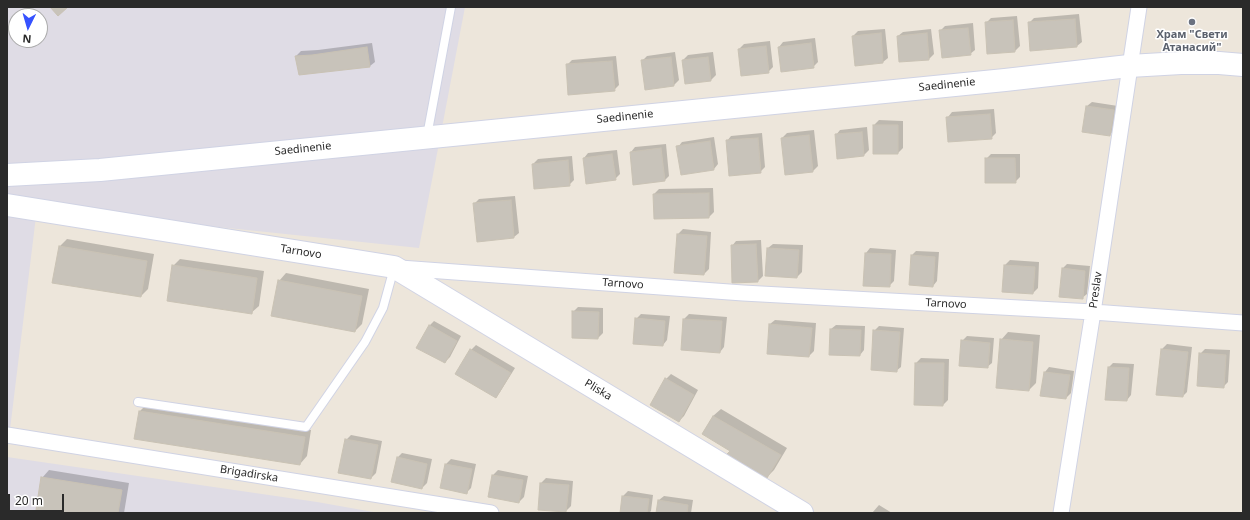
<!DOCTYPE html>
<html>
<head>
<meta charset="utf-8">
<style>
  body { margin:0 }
  #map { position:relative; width:1250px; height:520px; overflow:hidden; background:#ede6db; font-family:"Noto Sans",sans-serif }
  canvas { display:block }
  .frame { position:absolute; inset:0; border:8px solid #2a2a2a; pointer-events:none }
  .north { position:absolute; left:8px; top:8px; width:40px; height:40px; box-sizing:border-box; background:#fff; border:1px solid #aaa; border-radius:50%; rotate:185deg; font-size:11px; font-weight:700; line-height:16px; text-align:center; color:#2a2a2a }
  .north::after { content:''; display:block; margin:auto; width:14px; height:18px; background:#3652ff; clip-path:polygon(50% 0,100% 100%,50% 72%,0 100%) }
  .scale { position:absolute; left:8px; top:494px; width:56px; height:18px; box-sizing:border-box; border:2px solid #2a2a2a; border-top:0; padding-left:5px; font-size:12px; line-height:14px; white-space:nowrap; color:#2a2a2a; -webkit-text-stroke:3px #fff; paint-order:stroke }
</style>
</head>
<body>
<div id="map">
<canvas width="1250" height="520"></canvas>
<div class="frame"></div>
<div class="north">N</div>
<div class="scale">20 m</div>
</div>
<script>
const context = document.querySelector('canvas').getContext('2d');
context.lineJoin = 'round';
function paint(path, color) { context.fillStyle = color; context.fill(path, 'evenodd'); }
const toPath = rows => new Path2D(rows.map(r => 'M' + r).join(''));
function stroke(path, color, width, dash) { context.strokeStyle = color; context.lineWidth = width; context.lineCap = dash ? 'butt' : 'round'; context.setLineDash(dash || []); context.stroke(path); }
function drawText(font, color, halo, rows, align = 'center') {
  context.font = font + ' "Noto Sans",sans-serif'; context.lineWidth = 3; context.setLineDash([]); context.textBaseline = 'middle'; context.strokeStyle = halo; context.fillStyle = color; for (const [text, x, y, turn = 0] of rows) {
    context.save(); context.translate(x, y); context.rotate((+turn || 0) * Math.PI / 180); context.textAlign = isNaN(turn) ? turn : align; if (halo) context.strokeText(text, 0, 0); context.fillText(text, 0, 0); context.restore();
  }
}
const industrial = toPath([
  [7,7,465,7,419,248,37,208,7,454],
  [16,16,40,16,40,40,16,40],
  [7,457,317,502,379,513,7,513]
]);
const shadow = toPath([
  [1079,14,1082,42,1077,46,1029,23,1034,18],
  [1017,16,1020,46,1015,51,986,23,991,18],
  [973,23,975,50,970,54,940,31,945,26],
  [885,29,888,58,883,62,853,36,858,31],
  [931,29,934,54,929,59,898,36,903,32],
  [815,38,818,62,813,67,779,47,783,42],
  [770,41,773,67,768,72,739,49,744,44],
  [372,43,375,62,370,66,296,56,301,51,318,50],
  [675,52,679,80,674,85,646,89,642,61,647,56],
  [713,52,716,75,711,80,683,60,688,55],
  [616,56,619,85,614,90,567,65,572,60],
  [1092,102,1118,106,1114,130,1110,135,1087,106],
  [994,109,996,133,991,138,948,117,952,112],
  [879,120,903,121,903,148,898,153,874,125],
  [867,127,869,150,864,155,836,135,840,130],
  [814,130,818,166,813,171,782,138,787,133],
  [762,133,765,167,760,172,727,141,731,136],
  [714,137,718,164,714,169,678,147,682,142],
  [666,144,669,176,665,180,631,152,635,147],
  [617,150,620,174,615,179,584,158,588,153],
  [991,154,1020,154,1020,177,1015,182,986,159],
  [572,156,574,180,569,185,535,188,533,164,538,159],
  [713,188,714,212,709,217,654,194,659,189],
  [515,196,519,233,514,237,474,204,479,199],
  [683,229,711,232,709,269,704,274,678,234],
  [67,239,154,254,148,289,141,296,60,246],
  [761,240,763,276,758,281,732,246,736,241],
  [773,244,803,245,802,272,797,277,768,248],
  [870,248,896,250,894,281,889,286,866,253],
  [916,251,939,252,937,281,933,286,912,255],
  [180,259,264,271,259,306,251,313,173,266],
  [1010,260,1039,262,1038,288,1033,293,1005,265],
  [1067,264,1090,266,1087,294,1082,298,1062,269],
  [286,273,369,289,362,324,355,331,279,281],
  [578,307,603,308,603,333,598,338,573,337,573,312],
  [641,314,670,316,667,340,663,345,636,319],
  [689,314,727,317,724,347,720,352,684,319],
  [775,320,816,323,814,351,809,356,770,324],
  [434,321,461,336,450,357,445,362,429,326],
  [836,325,865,326,864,350,860,355,831,329],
  [879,326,904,328,901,367,896,371,874,331],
  [1008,332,1040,335,1036,383,1029,390,1001,340],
  [967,336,994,338,992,363,987,367,962,341],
  [1167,344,1192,347,1187,392,1183,396,1162,349],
  [476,345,515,368,500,392,496,397,457,373,471,350],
  [1205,349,1230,350,1228,382,1223,387,1200,354],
  [921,358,949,359,948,400,943,405,916,363],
  [1113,363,1134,364,1131,395,1127,400,1108,368],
  [1049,367,1074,371,1071,393,1066,398,1045,372],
  [671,374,698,390,684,416,679,421,666,379],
  [147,404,311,430,307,456,300,464,139,412],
  [721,409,787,448,774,470,767,477,731,450,703,433,713,416],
  [351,435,382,441,376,473,371,478,346,440],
  [402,453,432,459,427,483,422,488,397,458],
  [451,459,476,464,471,488,466,493,441,488,446,464],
  [49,470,129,483,124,513,59,513,42,478],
  [498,470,528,476,524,497,519,502,489,496,493,475],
  [546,478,573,481,571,506,566,511,539,509,541,483],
  [628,491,653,495,651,511,649,513,621,513,623,496],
  [664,496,693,500,691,513,657,513,659,500],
  [879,505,892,513,872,513]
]);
const building = toPath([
  [50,7,68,7,58,16,50,7],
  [1075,19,1077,47,1030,51,1028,22,1075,19],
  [1013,20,1015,52,987,54,985,22,1013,20],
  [968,28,971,55,942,58,939,30,968,28],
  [881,33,883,63,855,66,852,36,881,33],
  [927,33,929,60,899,62,897,36,927,33],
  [811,43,814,68,781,72,778,47,811,43],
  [766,46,769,73,741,76,738,49,766,46],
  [367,47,370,67,299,75,295,56,312,55,367,47],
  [671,57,674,86,645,90,641,60,671,57],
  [708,57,711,81,685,84,682,60,708,57],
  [612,61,615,91,568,95,566,64,612,61],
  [1086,106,1114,110,1110,136,1082,132,1086,106],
  [990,114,992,139,948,142,946,117,990,114],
  [873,125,898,125,898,154,873,154,873,125],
  [862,132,864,156,837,159,835,134,862,132],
  [809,135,813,172,785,175,781,138,809,135],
  [758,138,761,173,729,176,726,140,758,138],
  [710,141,714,170,681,175,676,146,710,141],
  [661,148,665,181,633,185,630,152,661,148],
  [612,154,616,180,586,184,583,158,612,154],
  [985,158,1015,158,1016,183,985,183,985,158],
  [568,160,570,186,534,189,532,164,568,160],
  [709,193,709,218,654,219,653,194,709,193],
  [511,200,514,238,477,242,473,203,511,200],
  [677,234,707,236,704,275,674,273,677,234],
  [756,244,758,282,732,283,731,245,756,244],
  [59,246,147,261,141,297,52,283,59,246],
  [767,248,799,250,797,278,765,276,767,248],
  [865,253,891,254,890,287,863,286,865,253],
  [911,255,935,257,933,287,909,285,911,255],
  [172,265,257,278,252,314,167,301,172,265],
  [1004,265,1035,267,1033,294,1002,292,1004,265],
  [1062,268,1085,271,1083,299,1059,297,1062,268],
  [278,280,362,296,355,332,271,316,278,280],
  [572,311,599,312,598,339,572,338,572,311],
  [635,318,665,321,663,346,633,344,635,318],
  [683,319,722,321,720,353,681,350,683,319],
  [769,324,812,328,809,357,767,354,769,324],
  [429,325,457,341,445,363,416,348,429,325],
  [830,329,861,330,860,356,829,355,830,329],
  [873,330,900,332,897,372,871,370,873,330],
  [1000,339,1033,342,1029,391,996,388,1000,339],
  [961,340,990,343,988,368,959,366,961,340],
  [470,349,511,373,496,398,455,374,470,349],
  [1161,349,1188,352,1183,397,1156,395,1161,349],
  [1199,353,1226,355,1224,388,1197,386,1199,353],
  [915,363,944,363,943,406,914,405,915,363],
  [1108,367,1129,368,1127,401,1105,400,1108,367],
  [1044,372,1070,375,1066,399,1040,396,1044,372],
  [665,378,694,395,679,422,650,405,665,378],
  [139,411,305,437,300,465,134,439,139,411],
  [713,416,781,455,767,478,727,454,730,451,702,434,713,416],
  [345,439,378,445,371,479,338,473,345,439],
  [397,457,427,464,422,489,391,482,397,457],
  [445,464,472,469,467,494,440,488,445,464],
  [492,475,523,480,519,503,488,497,492,475],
  [41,477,122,490,118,513,52,513,36,510,41,477],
  [540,483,569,485,566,512,538,510,540,483],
  [622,496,649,499,647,513,620,513,622,496],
  [658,500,688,505,687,513,656,513,658,500]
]);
const lane = toPath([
  [427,136,451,7],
  [138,402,306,427,365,342,383,308,394,268]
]);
const street = toPath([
  [400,268,743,293,1093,312,1243,323],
  [7,435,491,513],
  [1061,513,1093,312,1139,7]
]);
const secondary = toPath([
  [7,175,100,170,1005,80,1129,66,1181,63,1219,63,1243,65],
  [7,205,394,267,802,513]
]);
const markers = [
  [1192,22,4,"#6b7280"]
];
const worshipNames = [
  ["Храм \"Свети",1192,35],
  ["Атанасий\"",1192,48]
];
const streetNames = [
  ["Saedinenie",947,85,-6],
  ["Saedinenie",625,117,-6],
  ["Saedinenie",303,149,-6],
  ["Tarnovo",301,252,9],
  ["Tarnovo",623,284,4],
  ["Preslav",1096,290,-82],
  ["Tarnovo",946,304,3],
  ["Pliska",598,390,31],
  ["Brigadirska",249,474,9]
];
paint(industrial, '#dfdce5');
paint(shadow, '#0003');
paint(building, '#c8c3ba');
stroke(building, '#c9c2b4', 1);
stroke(lane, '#d0d3e4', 10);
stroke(street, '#d0d3e4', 17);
stroke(secondary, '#d0d3e4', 24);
stroke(lane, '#fff', 8);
stroke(street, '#fff', 15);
stroke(secondary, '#fff', 22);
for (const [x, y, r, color] of markers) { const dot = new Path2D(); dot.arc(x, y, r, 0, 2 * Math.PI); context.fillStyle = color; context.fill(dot); stroke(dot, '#fff', 1.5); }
drawText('bold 11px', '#5b616d', '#fff', worshipNames);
drawText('11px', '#2a2a2a', '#fff', streetNames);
</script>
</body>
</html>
